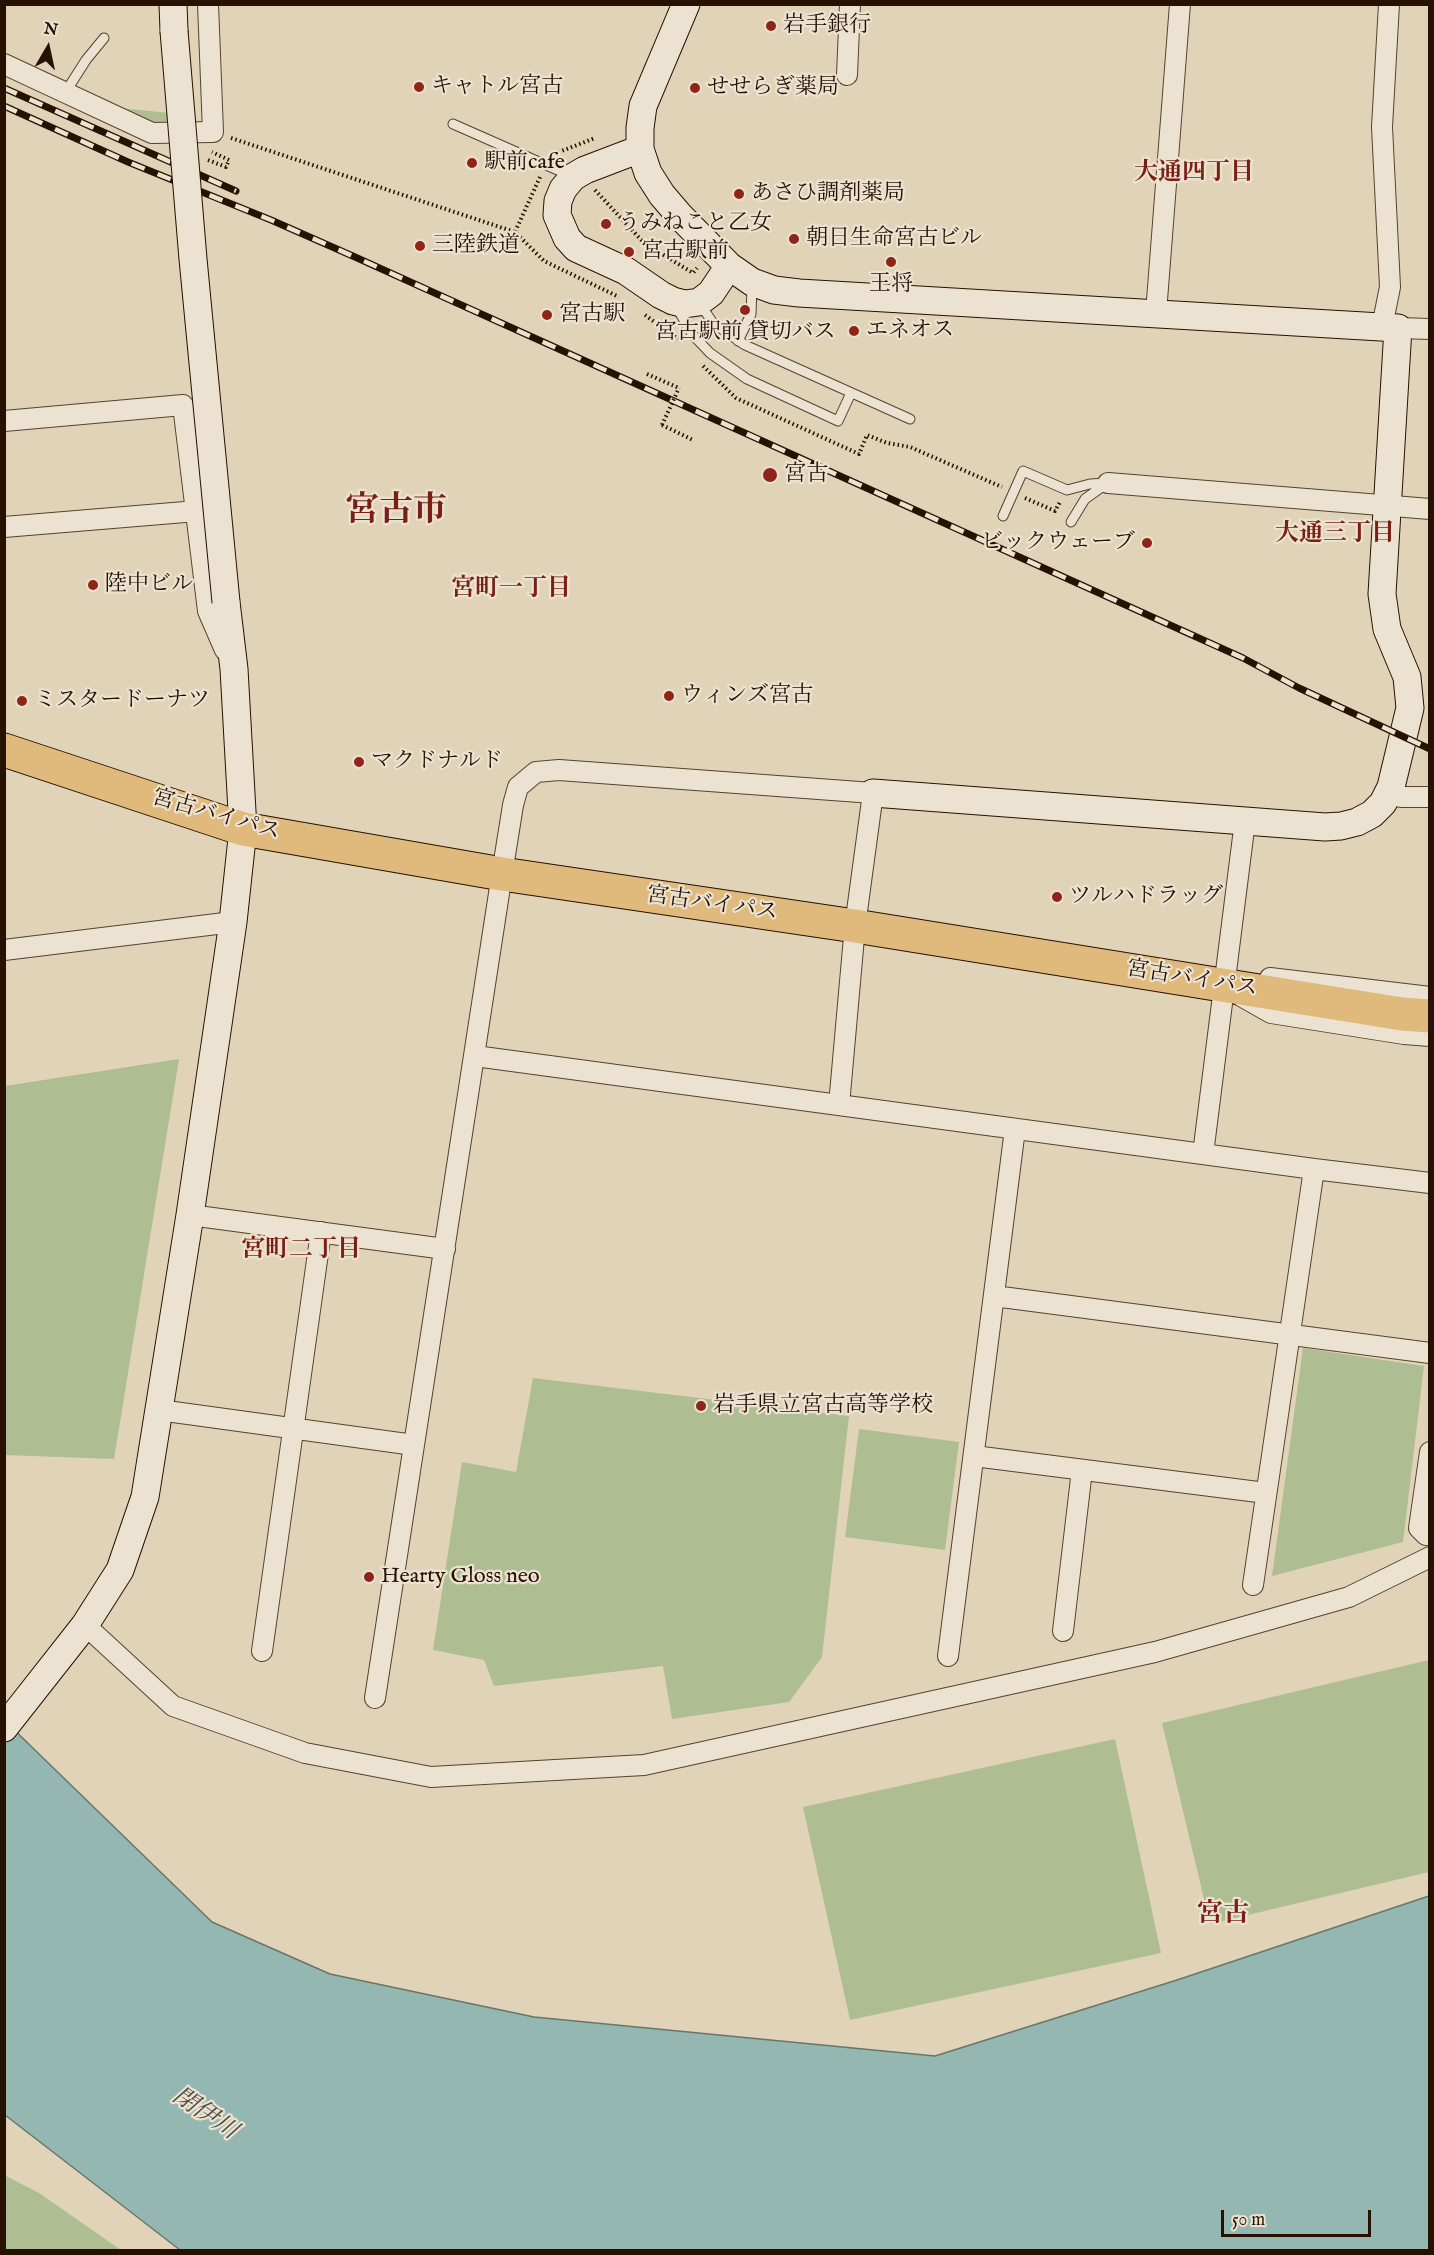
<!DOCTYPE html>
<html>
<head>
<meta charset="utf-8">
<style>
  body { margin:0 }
  #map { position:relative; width:1434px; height:2255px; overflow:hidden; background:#e1d3b8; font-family:"IM FELL English",serif }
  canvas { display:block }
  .frame { position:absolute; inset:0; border:6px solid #271100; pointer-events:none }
  .north { position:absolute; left:18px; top:18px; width:60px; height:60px; -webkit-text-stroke:4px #ece2d1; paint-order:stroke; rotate:9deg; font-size:16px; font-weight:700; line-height:24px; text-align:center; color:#271100 }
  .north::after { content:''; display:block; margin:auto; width:21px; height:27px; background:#271100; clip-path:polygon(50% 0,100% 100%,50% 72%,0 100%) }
  .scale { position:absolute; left:1221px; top:2210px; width:150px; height:27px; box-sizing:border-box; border:3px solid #271100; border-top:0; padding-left:8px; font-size:18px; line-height:21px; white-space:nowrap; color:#271100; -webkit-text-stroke:4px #ece2d1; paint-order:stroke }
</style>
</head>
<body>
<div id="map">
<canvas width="1434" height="2255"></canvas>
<div class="frame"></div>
<div class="north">N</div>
<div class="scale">50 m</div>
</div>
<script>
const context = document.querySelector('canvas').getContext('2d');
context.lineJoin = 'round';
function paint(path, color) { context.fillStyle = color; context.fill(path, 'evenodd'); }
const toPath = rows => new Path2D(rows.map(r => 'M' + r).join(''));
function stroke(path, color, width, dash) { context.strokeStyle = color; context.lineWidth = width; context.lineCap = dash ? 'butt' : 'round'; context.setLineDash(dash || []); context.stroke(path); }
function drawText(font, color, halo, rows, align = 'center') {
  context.font = font + ' "IM FELL English","Noto Serif JP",serif'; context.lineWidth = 4.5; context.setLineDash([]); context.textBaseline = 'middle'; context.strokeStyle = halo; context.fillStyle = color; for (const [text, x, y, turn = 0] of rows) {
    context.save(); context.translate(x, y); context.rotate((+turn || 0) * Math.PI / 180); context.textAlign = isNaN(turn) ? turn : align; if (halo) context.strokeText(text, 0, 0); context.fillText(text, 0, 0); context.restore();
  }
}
const green = toPath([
  [109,107,170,113,170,130],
  [179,1059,114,1459,5,1455,5,1086],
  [1303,1348,1424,1366,1403,1542,1272,1576],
  [533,1378,849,1416,822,1657,789,1702,672,1719,663,1666,494,1686,484,1660,433,1650,462,1462,516,1472],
  [859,1429,959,1442,945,1550,845,1537],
  [1429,1660,1429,1872,1210,1924,1162,1723],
  [1115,1739,1161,1953,850,2020,803,1807],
  [4,2175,39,2193,121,2250,5,2250]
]);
const water = toPath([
  [4,1720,212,1922,330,1974,534,2017,935,2056,1177,1980,1429,1896,1429,2250,180,2250,5,2115,4,1720]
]);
const path = toPath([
  [231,138,515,232],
  [554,154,595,138],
  [208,160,226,167,229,160,212,152],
  [540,177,515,232,544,261,619,297],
  [595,190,644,243,693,273,697,268],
  [645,315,678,339],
  [703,366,736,398,859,454,867,435,887,443,910,447,1002,487],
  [647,374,679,388],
  [662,425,693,440],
  [1025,498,1055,511,1060,502]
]);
const lane = toPath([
  [65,93,86,60,104,38],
  [453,124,571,176],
  [700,304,713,323,745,345,910,419],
  [676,306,692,334,710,353,747,379,838,421,851,393],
  [738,341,751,314,752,287],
  [1003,516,1023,471,1067,490,1090,484,1108,483],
  [1071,522,1085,499,1106,484]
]);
const street = toPath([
  [4,64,152,133,213,132,208,4],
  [847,75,850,4],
  [1156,313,1180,4],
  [1382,327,1390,287,1382,127,1389,4],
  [1398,328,1430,329],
  [4,421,183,405,208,611,225,650],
  [1108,483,1430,509],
  [4,527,197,511],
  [1387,795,1403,797,1430,797],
  [4,950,233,922],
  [1270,978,1430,997],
  [1241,996,1271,1013,1404,1034,1430,1036],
  [475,1056,1314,1169,1430,1183],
  [1203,1154,1245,821],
  [190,1215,445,1249],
  [994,1296,1430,1353],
  [159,1410,414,1445],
  [1430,1452,1419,1528,1426,1535,1430,1533],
  [974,1456,1266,1493],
  [1253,1585,1314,1169],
  [85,1625,173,1706,305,1753,431,1777,644,1765,1155,1652,1349,1597,1430,1557],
  [1063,1631,1082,1470],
  [262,1651,321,1232],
  [948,1656,1015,1129],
  [375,1698,502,874,513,805,518,787,536,772,559,770,873,793,855,926,839,1105]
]);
const secondary = toPath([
  [173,4,174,31],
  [686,4,643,106,640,128,640,149,648,173,662,195,680,216,729,266,752,282,774,290,799,293,1398,328,1382,594,1387,629,1407,677,1410,708,1391,787,1383,803,1372,814,1357,822,1341,826,1325,827,873,793],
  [640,149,585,170,573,177,563,189,558,201,557,215,567,238,576,248,626,271,661,295,673,301,685,304,699,302,711,293,729,266],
  [4,1728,85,1625,120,1570,145,1497,190,1215,233,922,243,829,234,669,226,602]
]);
const highway = toPath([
  [4,750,243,829,502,874,855,926,1402,1014,1430,1016]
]);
const rail = toPath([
  [4,88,236,191],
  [4,106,128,162,271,220,355,257,1243,658,1299,688,1430,749]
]);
const pathBridge = toPath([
  [662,425,679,388]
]);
const secondaryBridge = toPath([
  [174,31,193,259,226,602]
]);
const markers = [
  [771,26,6,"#8f2418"],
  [419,87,6,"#8f2418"],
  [695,88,6,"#8f2418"],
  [472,163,6,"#8f2418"],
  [739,194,6,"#8f2418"],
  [606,224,6,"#8f2418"],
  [794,239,6,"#8f2418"],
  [420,246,6,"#8f2418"],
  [629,252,6,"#8f2418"],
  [891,262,6,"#8f2418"],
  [745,310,6,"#8f2418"],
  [547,315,6,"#8f2418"],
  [854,331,6,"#8f2418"],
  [770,475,8,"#8f2418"],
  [1147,543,6,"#8f2418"],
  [93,585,6,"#8f2418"],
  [669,696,6,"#8f2418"],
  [22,701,6,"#8f2418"],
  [359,762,6,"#8f2418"],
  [1057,897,6,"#8f2418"],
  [701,1406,6,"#8f2418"],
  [369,1577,6,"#8f2418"]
];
const poiNames = [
  ["岩手銀行",783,26],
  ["キャトル宮古",431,87],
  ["せせらぎ薬局",707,88],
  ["駅前cafe",484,163],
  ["あさひ調剤薬局",751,194],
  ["うみねこと乙女",618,224],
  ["朝日生命宮古ビル",806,239],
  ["三陸鉄道",432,246],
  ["宮古駅前",641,252],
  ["王将",891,285,"center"],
  ["宮古駅",559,315],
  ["エネオス",866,331],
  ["宮古駅前 貸切バス",745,333,"center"],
  ["宮古",784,475],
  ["ビックウェーブ",1135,543,"right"],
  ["陸中ビル",105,585],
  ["ウィンズ宮古",681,696],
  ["ミスタードーナツ",34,701],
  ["マクドナルド",371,762],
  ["ツルハドラッグ",1069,897],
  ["岩手県立宮古高等学校",713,1406],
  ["Hearty Gloss neo",381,1577]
];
const streetNames = [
  ["宮古バイパス",216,816,16],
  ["宮古バイパス",712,905,8],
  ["宮古バイパス",1192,980,9]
];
const neighbourhoodNames = [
  ["大通四丁目",1194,174],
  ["大通三丁目",1335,535],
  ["宮町一丁目",511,590],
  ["宮町二丁目",301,1251]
];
const waterNames = [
  ["閉伊川",204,2115,34]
];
const quarterNames = [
  ["宮古",1223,1916]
];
const townNames = [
  ["宮古市",396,513]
];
paint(green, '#afbd92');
paint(water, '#94b7b2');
stroke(water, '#68756b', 1.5);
stroke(lane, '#56422e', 11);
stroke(street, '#56422e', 22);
stroke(secondary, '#271100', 29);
stroke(highway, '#271100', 35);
stroke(path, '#271100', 4, [1.5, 3]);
stroke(lane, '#ece2d1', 9);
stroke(street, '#ece2d1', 20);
stroke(secondary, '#ece2d1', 27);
stroke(highway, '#e0ba7c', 33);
stroke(rail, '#271100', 7);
stroke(rail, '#ece2d1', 4.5, [14]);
stroke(secondaryBridge, '#271100', 29, []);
stroke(pathBridge, '#271100', 4, [1.5, 3]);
stroke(secondaryBridge, '#ece2d1', 27);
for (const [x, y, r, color] of markers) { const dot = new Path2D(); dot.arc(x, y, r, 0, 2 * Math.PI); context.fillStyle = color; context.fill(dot); stroke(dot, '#ece2d1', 2); }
drawText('22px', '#271100', '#ece2d1', poiNames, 'left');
drawText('22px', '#271100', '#ece2d1', streetNames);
drawText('bold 24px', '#7a1f14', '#ece2d1', neighbourhoodNames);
drawText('italic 24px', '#4d4b3e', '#ece2d1', waterNames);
drawText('bold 26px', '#7a1f14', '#ece2d1', quarterNames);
drawText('bold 34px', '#7a1f14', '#ece2d1', townNames);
</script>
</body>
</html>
